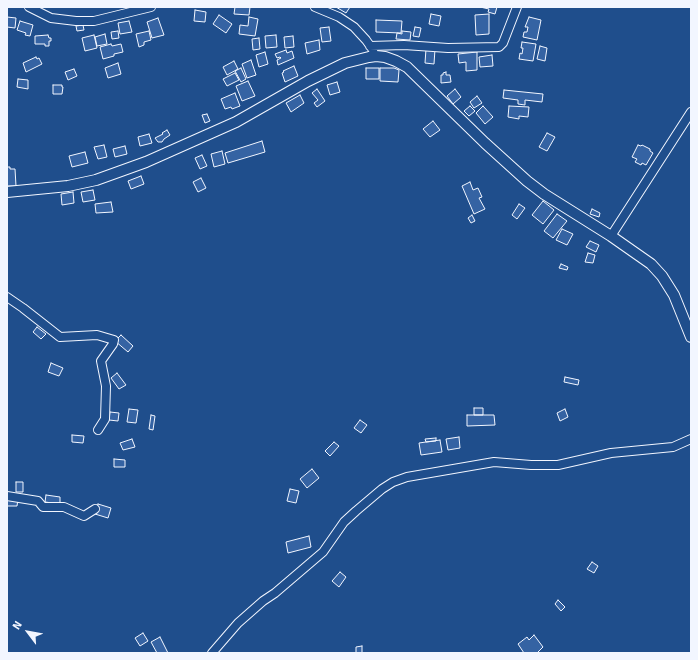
<!DOCTYPE html>
<html>
<head>
<meta charset="utf-8">
<style>
  body { margin:0 }
  #map { position:relative; width:698px; height:660px; overflow:hidden; background:#1f4e8c; font-family:Signika,sans-serif }
  canvas { display:block }
  .frame { position:absolute; inset:0; border:8px solid #f2f6ff; pointer-events:none }
  .north { position:absolute; left:8px; top:612px; width:40px; height:40px; -webkit-text-stroke:3px #1f4e8c; paint-order:stroke; rotate:302deg; font-size:11px; font-weight:700; line-height:16px; text-align:center; color:#f2f6ff }
  .north::after { content:''; display:block; margin:auto; width:14px; height:18px; background:#f2f6ff; clip-path:polygon(50% 0,100% 100%,50% 72%,0 100%) }
</style>
</head>
<body>
<div id="map">
<canvas width="698" height="660"></canvas>
<div class="frame"></div>
<div class="north">N</div>
</div>
<script>
const context = document.querySelector('canvas').getContext('2d');
context.lineJoin = 'round';
function paint(path, color) { context.fillStyle = color; context.fill(path, 'evenodd'); }
const toPath = rows => new Path2D(rows.map(r => 'M' + r).join(''));
function stroke(path, color, width, dash) { context.strokeStyle = color; context.lineWidth = width; context.lineCap = dash ? 'butt' : 'round'; context.setLineDash(dash || []); context.stroke(path); }
const building = toPath([
  [235,7,250,7,249,15,234,14,235,7],
  [336,7,350,7,346,13,336,7],
  [480,7,497,7,495,14,488,12,489,9,480,7],
  [195,10,206,12,205,22,194,21,195,10],
  [431,14,441,16,439,26,429,24,431,14],
  [489,14,489,34,476,35,475,15,489,14],
  [219,15,232,24,226,33,213,24,219,15],
  [7,17,16,18,15,28,7,27,7,17],
  [249,17,258,19,255,36,239,34,240,25,248,26,249,17],
  [529,17,541,20,537,40,523,37,524,32,527,32,528,27,525,27,529,17],
  [158,18,164,35,152,38,147,22,158,18],
  [376,20,402,21,401,33,376,32,376,20],
  [20,21,33,25,30,36,25,35,26,33,17,30,20,21],
  [129,21,132,32,120,34,118,23,129,21],
  [83,25,84,30,77,31,76,26,83,25],
  [329,27,331,41,322,42,320,28,329,27],
  [415,27,421,28,419,37,413,36,415,27],
  [118,31,119,38,112,39,111,32,118,31],
  [149,31,151,40,144,42,144,45,139,47,136,34,149,31],
  [402,31,411,32,410,40,396,39,397,33,402,34,402,31],
  [105,34,107,44,97,46,95,37,105,34],
  [48,35,49,38,51,38,51,41,49,41,49,46,45,46,45,44,35,44,35,36,48,35],
  [94,35,97,48,85,51,82,38,94,35],
  [276,35,277,47,266,48,265,36,276,35],
  [293,36,294,47,285,48,284,37,293,36],
  [259,38,260,49,253,50,252,39,259,38],
  [319,40,320,50,307,54,305,43,319,40],
  [522,42,536,44,533,61,519,59,520,53,522,54,523,48,521,48,522,42],
  [111,44,112,46,121,44,123,52,114,54,114,56,103,59,100,47,111,44],
  [540,46,547,48,545,61,537,59,540,46],
  [426,49,435,49,434,64,425,63,426,49],
  [286,50,287,53,292,51,294,58,278,65,277,60,281,58,280,57,277,58,275,54,286,50],
  [265,52,268,64,259,67,256,55,265,52],
  [477,52,477,70,466,71,466,62,459,63,458,54,477,52],
  [492,55,493,66,480,67,479,57,492,55],
  [36,57,37,59,39,58,42,64,26,72,23,63,36,57],
  [251,60,256,75,247,78,242,64,251,60],
  [234,61,238,69,227,75,223,67,234,61],
  [118,63,121,74,108,78,105,68,118,63],
  [294,66,298,76,285,82,282,73,284,72,283,71,294,66],
  [241,68,246,79,241,82,235,71,241,68],
  [366,68,379,68,379,79,366,79,366,68],
  [380,68,394,68,399,70,398,82,380,81,380,68],
  [74,69,77,76,68,80,65,72,74,69],
  [446,72,446,75,450,75,451,82,441,83,441,75,443,75,443,73,446,72],
  [235,73,239,80,227,86,223,79,235,73],
  [18,79,28,80,28,89,17,87,18,79],
  [248,81,255,96,242,101,236,86,248,81],
  [337,82,340,92,330,95,327,85,337,82],
  [53,85,62,85,62,87,63,87,62,94,53,94,53,85],
  [317,89,325,101,317,107,314,103,318,100,312,93,317,89],
  [455,89,461,97,453,104,447,96,455,89],
  [504,90,543,94,542,102,525,100,525,105,518,104,518,100,503,98,504,90],
  [235,93,240,106,232,109,231,107,225,109,221,99,235,93],
  [300,95,304,103,291,112,286,103,300,95],
  [477,96,482,103,474,108,470,102,477,96],
  [470,106,475,111,469,116,464,111,470,106],
  [483,106,493,117,485,124,476,113,483,106],
  [509,106,529,107,528,117,519,116,519,119,508,117,509,106],
  [207,114,210,121,205,123,202,115,207,114],
  [433,121,440,130,430,137,423,129,433,121],
  [167,130,170,135,164,139,162,142,158,142,155,138,163,134,162,133,167,130],
  [547,133,555,137,547,151,539,147,547,133],
  [149,134,152,143,140,146,138,137,149,134],
  [262,141,265,152,228,163,225,153,262,141],
  [104,145,107,157,98,159,94,147,104,145],
  [638,145,641,146,642,145,650,149,650,151,653,153,646,165,642,163,641,165,635,162,637,159,632,157,638,145],
  [125,146,127,154,115,157,113,149,125,146],
  [222,151,225,164,214,167,211,154,222,151],
  [85,152,88,163,72,167,69,156,85,152],
  [202,155,207,166,200,169,195,158,202,155],
  [7,167,10,167,10,169,15,169,16,186,7,186,7,167],
  [141,176,144,184,131,189,128,181,141,176],
  [201,178,206,188,198,192,193,182,201,178],
  [470,182,473,190,478,188,482,197,479,198,485,209,474,214,462,186,470,182],
  [93,190,95,200,83,202,81,192,93,190],
  [73,192,74,203,62,205,61,194,73,192],
  [543,201,554,210,543,224,532,215,543,201],
  [111,202,113,212,96,213,95,204,111,202],
  [519,204,525,208,517,219,512,215,519,204],
  [592,209,600,213,599,217,590,214,592,209],
  [557,214,567,221,553,238,544,231,557,214],
  [472,215,475,221,471,223,468,218,472,215],
  [562,229,573,234,567,245,556,240,562,229],
  [590,241,599,245,596,252,586,247,590,241],
  [588,253,595,255,593,263,585,262,588,253],
  [561,264,568,267,567,270,559,268,561,264],
  [37,327,46,334,41,339,33,332,37,327],
  [121,335,133,346,128,352,115,341,121,335],
  [51,363,63,368,59,376,48,372,51,363],
  [117,373,126,385,119,389,111,378,117,373],
  [565,377,579,380,578,385,564,382,565,377],
  [474,408,483,408,483,415,474,415,474,408],
  [129,409,138,410,136,423,127,422,129,409],
  [565,409,568,417,560,421,557,413,565,409],
  [110,412,119,413,118,421,109,420,110,412],
  [151,415,155,416,153,430,149,429,151,415],
  [467,415,494,415,495,425,467,426,467,415],
  [360,420,367,425,361,433,354,428,360,420],
  [72,435,84,436,83,443,72,442,72,435],
  [459,437,460,448,448,450,446,439,459,437],
  [436,438,436,441,426,442,425,439,436,438],
  [132,439,135,447,123,450,120,443,132,439],
  [440,440,442,452,421,455,419,443,440,440],
  [334,442,339,446,330,456,325,451,334,442],
  [114,459,125,460,125,467,114,467,114,459],
  [312,469,319,478,307,488,300,479,312,469],
  [16,482,23,482,23,492,16,492,16,482],
  [290,489,299,491,296,503,287,501,290,489],
  [46,495,60,497,60,504,45,502,46,495],
  [7,499,18,499,17,506,7,506,7,499],
  [98,504,111,508,108,518,95,514,98,504],
  [309,536,311,547,288,553,286,542,309,536],
  [592,562,598,566,594,573,587,569,592,562],
  [340,572,346,577,339,587,332,581,340,572],
  [558,600,565,607,561,611,555,604,558,600],
  [143,633,148,641,140,646,135,638,143,633],
  [534,635,543,647,538,652,539,653,524,653,518,644,527,637,529,640,534,635],
  [160,637,168,653,157,653,151,642,160,637],
  [362,646,362,653,356,653,356,647,362,646]
]);
const minor = toPath([
  [29,7,51,18,76,21,94,21,151,7],
  [315,7,339,17,354,27,366,40,373,50],
  [370,46,404,45,448,48,499,47,503,43,517,7],
  [611,236,691,112],
  [7,297,23,308,60,337,97,335,114,340,113,344,101,361,106,386,105,419,98,430],
  [7,496,38,501,43,507,64,507,84,516,95,509],
  [212,653,238,623,263,601,275,593,323,552,344,522,356,511,382,489,393,482,407,477,494,462,531,465,558,465,611,453,673,447,691,439]
]);
const major = toPath([
  [7,192,68,186,96,180,146,162,236,122,308,81,345,63,369,57,376,56,385,57,396,61,407,67,485,143,527,181,544,194,611,236,651,264,662,276,674,295,691,337]
]);
paint(building, '#3563a3');
stroke(building, '#f2f6ff', 1);
stroke(minor, '#f2f6ff', 10);
stroke(major, '#f2f6ff', 12);
stroke(minor, '#1f4e8c', 8);
stroke(major, '#1f4e8c', 10);
</script>
</body>
</html>
